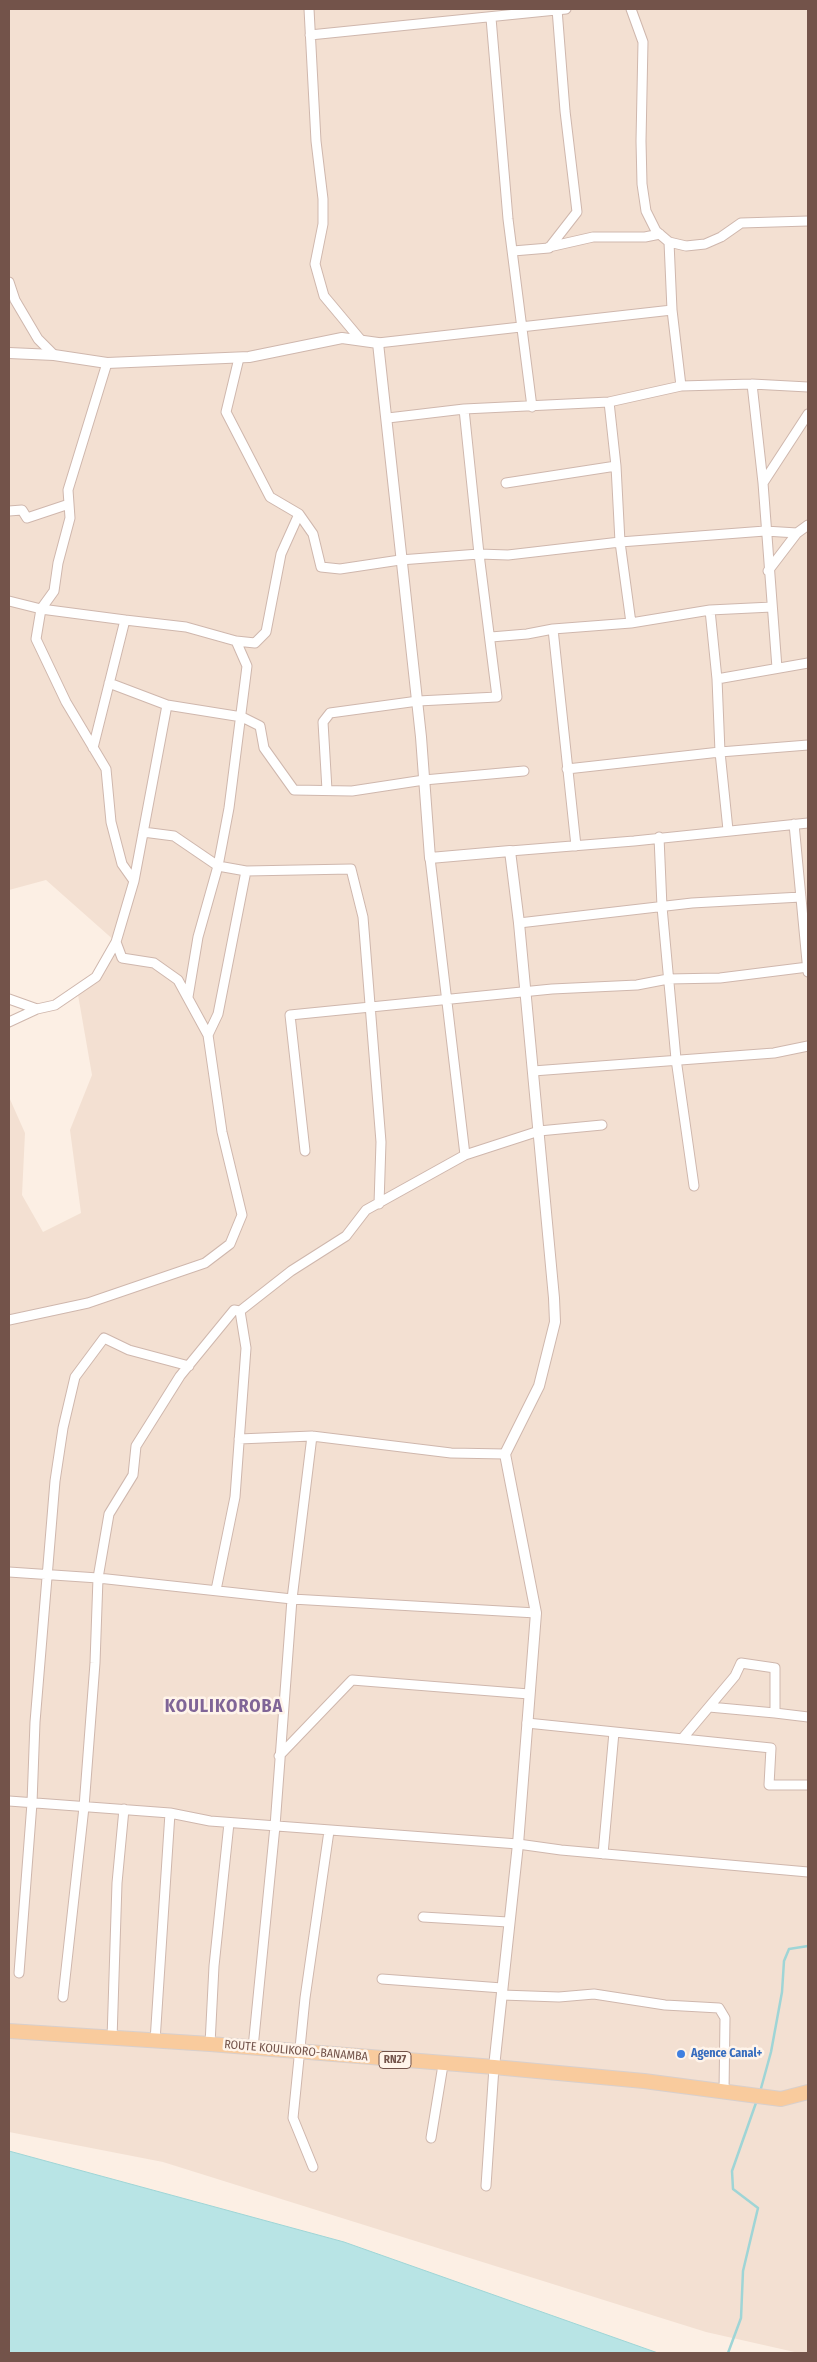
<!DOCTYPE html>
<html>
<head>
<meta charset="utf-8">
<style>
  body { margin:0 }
  #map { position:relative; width:817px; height:2362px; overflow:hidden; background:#fcefe4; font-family:"Fira Sans Condensed",sans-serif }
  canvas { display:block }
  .frame { position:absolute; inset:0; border:10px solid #73534a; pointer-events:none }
</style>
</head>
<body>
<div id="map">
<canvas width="817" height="2362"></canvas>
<div class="frame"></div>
</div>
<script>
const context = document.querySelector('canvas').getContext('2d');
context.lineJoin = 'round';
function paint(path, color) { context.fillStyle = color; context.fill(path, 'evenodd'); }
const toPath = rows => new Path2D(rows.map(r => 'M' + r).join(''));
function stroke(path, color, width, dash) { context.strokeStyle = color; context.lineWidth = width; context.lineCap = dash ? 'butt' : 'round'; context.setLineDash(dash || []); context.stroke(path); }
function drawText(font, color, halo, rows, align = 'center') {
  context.font = font + ' "Fira Sans Condensed",sans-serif'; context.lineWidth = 5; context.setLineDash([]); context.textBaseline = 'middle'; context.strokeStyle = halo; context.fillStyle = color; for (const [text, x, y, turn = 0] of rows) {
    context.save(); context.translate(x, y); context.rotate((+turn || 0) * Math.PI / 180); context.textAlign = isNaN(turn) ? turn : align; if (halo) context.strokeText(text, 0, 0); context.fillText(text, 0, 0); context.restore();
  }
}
const residential = toPath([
  [9,9,808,9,808,2353,799,2353,706,2332,163,2162,9,2132,9,1097,25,1133,22,1195,43,1232,81,1213,70,1130,92,1075,77,989,96,977,116,942,46,880,9,890]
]);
const water = toPath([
  [9,2151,344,2242,658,2353,9,2353,9,2151]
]);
const stream = toPath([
  [760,2092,771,2052,782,1992,784,1961,789,1949,808,1946],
  [728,2353,741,2318,743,2271,758,2208,733,2189,732,2171,757,2100]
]);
const minor = toPath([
  [309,9,316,141,323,199,323,224,315,264,324,296,360,339],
  [631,9,643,42,641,141,642,184,646,211,656,231,669,242,686,246,705,244,721,237,741,223,808,221],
  [491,18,508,219,532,407],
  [310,35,566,9],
  [669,242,672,310,681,386],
  [549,247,593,237,645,237,660,234],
  [513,251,549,248,577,212,565,111,557,9],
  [9,282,15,300,38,339,54,355],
  [378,343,672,310],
  [239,358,226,412,270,497,299,514],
  [107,363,68,490,70,518,58,563,54,591,41,609,36,639,66,702,106,769,111,822,122,864,134,881],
  [752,384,763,483,777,668],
  [609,402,616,466,620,542,631,623],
  [388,418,464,409,609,402,681,386,752,384,808,387],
  [506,483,616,466],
  [763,483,808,414],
  [9,511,22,510,27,518,69,504],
  [768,571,797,533],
  [9,601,41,609,125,620,93,748],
  [710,610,717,679,720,752,728,830],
  [125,620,186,627,236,641,247,666,229,808,218,866,198,937,188,997],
  [553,629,576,846],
  [491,637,527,634,553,629,631,623,710,610,772,607],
  [236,641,255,643,266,632,281,554,299,514,313,534,321,567,340,569,400,560,479,554,508,555,620,542,765,531,797,533,808,525],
  [717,679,808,663],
  [167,705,242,717,260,726,264,748,294,790,352,791,424,780,524,771],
  [567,769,720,752,808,745],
  [327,790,323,722,330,713,418,701,497,697,479,554,464,409],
  [794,824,808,972],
  [143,832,174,836,218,866,246,871],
  [659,837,662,907,676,1059,694,1186],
  [510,851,634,841,808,823],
  [430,858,465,1155],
  [519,923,692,903,801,897],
  [9,999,37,1009,9,1022],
  [37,1009,55,1005,96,977,116,942,134,881,167,705,109,683],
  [208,1035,218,1014,246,871,351,869,363,917,381,1142,379,1204],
  [533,1071,774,1053,808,1046],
  [305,1151,290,1015,552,989,637,985,668,979,720,978,808,967],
  [9,1320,88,1303,205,1263,230,1244,242,1215,222,1132,208,1035,178,980,154,963,122,958,116,942],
  [239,1439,312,1436,451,1453,505,1454],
  [9,1572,98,1578,292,1599,536,1613],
  [216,1590,235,1497,246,1348,240,1311],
  [709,1707,775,1713],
  [527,1723,771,1748,769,1785,808,1785],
  [682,1739,735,1676,741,1663,775,1668,775,1713,808,1717],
  [279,1756,352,1680,529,1694],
  [9,1801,170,1813,210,1821,518,1844,561,1850,808,1872],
  [603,1854,614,1732],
  [423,1917,508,1922],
  [19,1973,32,1803,35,1722,55,1481,63,1428,75,1377,104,1338,129,1350,189,1366],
  [382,1979,502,1988],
  [502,1995,559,1997,594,1994,665,2005,719,2008,725,2018,724,2092],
  [63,1997,84,1807,95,1663,98,1578,109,1514,133,1475,136,1446,180,1376,234,1310,240,1311,291,1271,346,1236,366,1210,465,1155,539,1131,602,1125],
  [112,2039,117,1883,124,1809],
  [155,2041,170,1813],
  [210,2044,214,1966,229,1823],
  [253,2048,275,1826,292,1599,312,1436],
  [431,2138,443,2065],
  [313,2167,293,2118,305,1998,329,1831],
  [486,2186,494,2067]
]);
const tertiary = toPath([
  [9,353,54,355,107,363,249,357,342,338,378,343,421,737,430,858,510,851,519,923,554,1298,555,1322,539,1386,505,1454,536,1613,518,1844,494,2067]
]);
const primary = toPath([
  [9,2031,210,2044,494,2067,644,2081,781,2099,808,2092]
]);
const markers = [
  [681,2054,5,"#3f7fe0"]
];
const shields = [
  [395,2060,32]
];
const shieldNames = [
  ["RN27",395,2060]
];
const streetNames = [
  ["ROUTE KOULIKORO-BANAMBA",296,2051,5]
];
const shopNames = [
  ["Agence Canal+",691,2054]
];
const districtNames = [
  ["KOULIKOROBA",224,1707]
];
paint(residential, '#f3e0d2');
paint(water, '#b8e4e5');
stroke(water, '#9fd5d6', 1);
stroke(stream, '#9fd5d6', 2.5);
stroke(minor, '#cfb7ad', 11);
stroke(tertiary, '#cfb7ad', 12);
stroke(primary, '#d8cfcc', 16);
stroke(minor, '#fff', 9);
stroke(tertiary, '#fff', 10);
stroke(primary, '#f9cb9d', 14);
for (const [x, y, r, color] of markers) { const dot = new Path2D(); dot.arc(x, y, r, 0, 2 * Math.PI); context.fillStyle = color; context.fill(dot); stroke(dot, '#fff4ea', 2); }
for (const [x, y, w] of shields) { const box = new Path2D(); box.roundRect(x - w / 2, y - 8.5, w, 17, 4); context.fillStyle = '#fff4ea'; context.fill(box); stroke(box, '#73534a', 1); }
drawText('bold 11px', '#73534a', null, shieldNames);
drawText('12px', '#73534a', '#fff4ea', streetNames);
drawText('bold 12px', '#366cbe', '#fff4ea', shopNames, 'left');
context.letterSpacing = '1px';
drawText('bold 18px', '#806597', '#fff4ea', districtNames);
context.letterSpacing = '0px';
</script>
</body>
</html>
